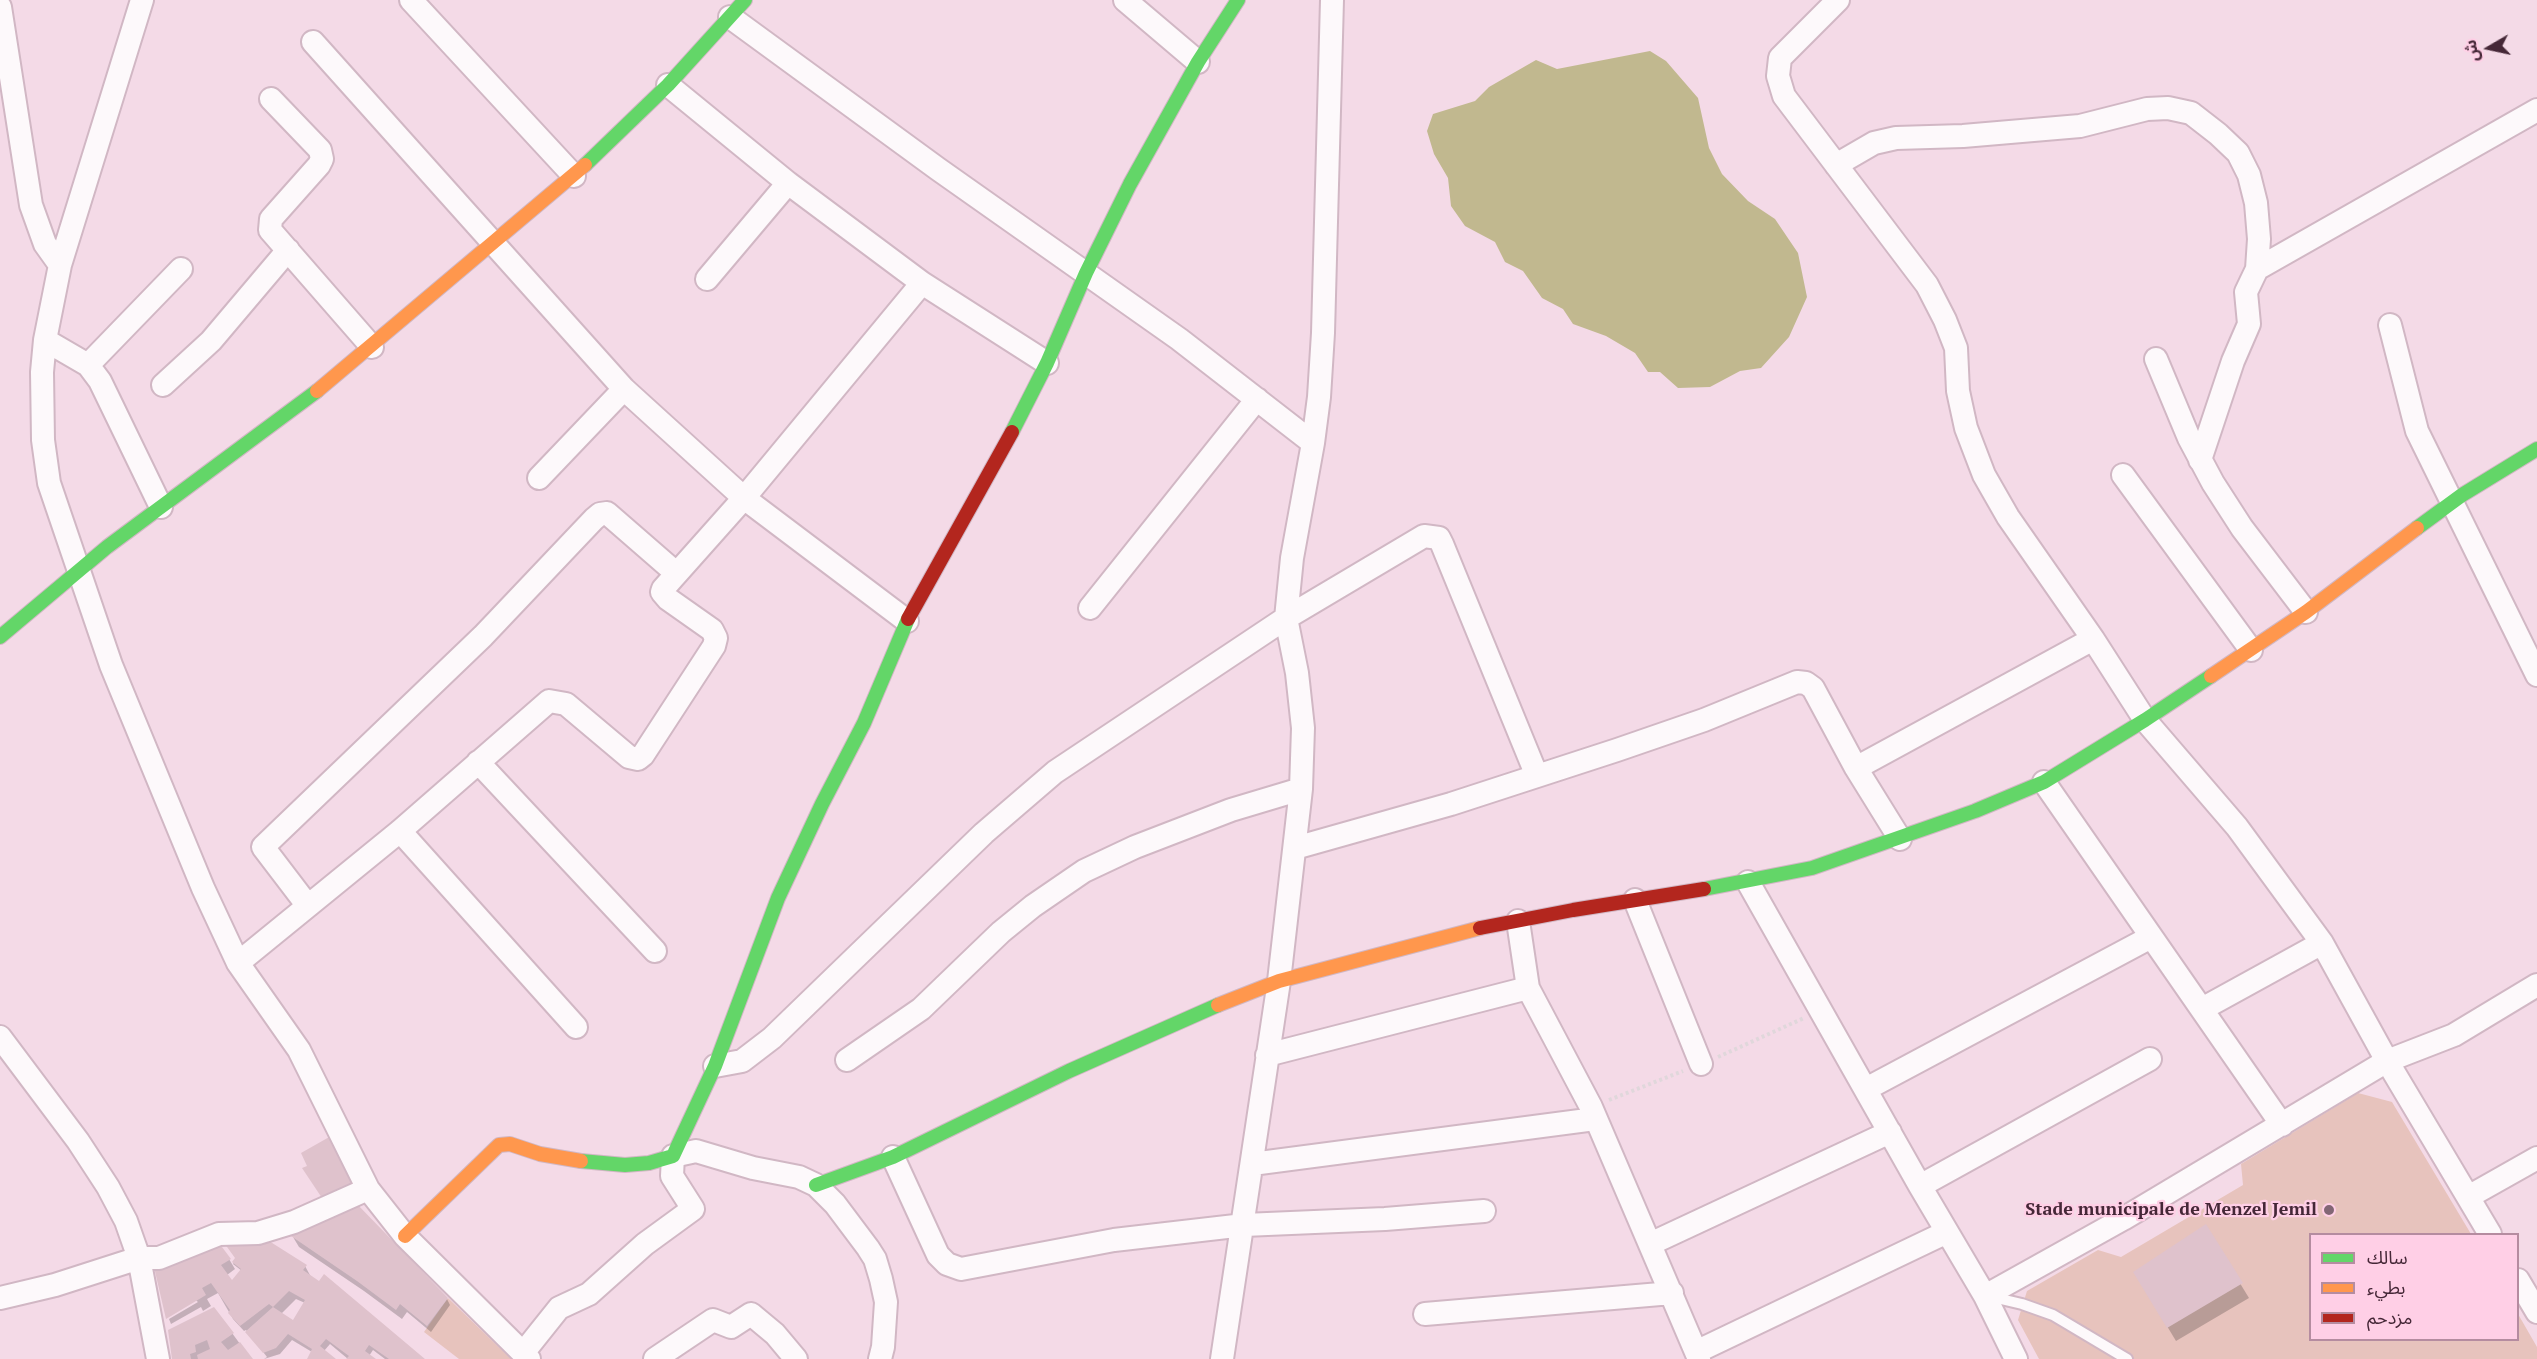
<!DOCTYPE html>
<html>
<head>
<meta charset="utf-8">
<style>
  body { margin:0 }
  #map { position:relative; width:2537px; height:1359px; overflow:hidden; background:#f4dae7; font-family:"PT Serif","Noto Sans Arabic",serif }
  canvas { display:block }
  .legend { position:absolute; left:2309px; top:1233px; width:210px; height:108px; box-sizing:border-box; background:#ffcfe6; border:2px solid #b58ca0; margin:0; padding:8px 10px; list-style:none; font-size:18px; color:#452737 }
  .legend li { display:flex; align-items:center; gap:12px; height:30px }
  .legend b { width:30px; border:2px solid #b58ca0 }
  .north { position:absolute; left:2459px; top:18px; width:60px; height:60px; -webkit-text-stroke:4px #ffcfe6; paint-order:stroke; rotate:261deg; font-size:16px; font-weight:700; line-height:24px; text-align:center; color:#452737 }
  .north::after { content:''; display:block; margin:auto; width:21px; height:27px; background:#452737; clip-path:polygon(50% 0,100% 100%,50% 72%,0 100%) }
</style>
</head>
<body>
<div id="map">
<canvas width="2537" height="1359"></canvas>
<ul class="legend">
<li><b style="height:8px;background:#63d668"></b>سالك</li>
<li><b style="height:8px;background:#ff974d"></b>بطيء</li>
<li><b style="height:8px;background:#b3261e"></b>مزدحم</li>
</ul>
<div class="north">ش</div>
</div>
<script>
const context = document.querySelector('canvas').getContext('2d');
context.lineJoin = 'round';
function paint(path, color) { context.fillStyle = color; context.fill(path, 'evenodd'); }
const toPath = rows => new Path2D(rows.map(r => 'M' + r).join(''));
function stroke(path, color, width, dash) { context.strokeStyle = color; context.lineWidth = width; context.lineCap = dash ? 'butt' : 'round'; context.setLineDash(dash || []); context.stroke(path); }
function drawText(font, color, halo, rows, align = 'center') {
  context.font = font + ' "PT Serif",serif'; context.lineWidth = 4.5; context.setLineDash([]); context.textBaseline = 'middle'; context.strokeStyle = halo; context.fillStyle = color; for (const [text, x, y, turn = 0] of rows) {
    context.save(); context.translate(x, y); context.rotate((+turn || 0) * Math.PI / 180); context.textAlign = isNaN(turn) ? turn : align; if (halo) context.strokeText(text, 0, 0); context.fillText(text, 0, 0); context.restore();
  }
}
const green = toPath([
  [2358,1093,2392,1102,2471,1234,2310,1234,2310,1340,2518,1340,2518,1314,2537,1347,2537,1359,2039,1359,2018,1320,2027,1291,2098,1250,2121,1257,2243,1185,2241,1164],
  [448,1298,511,1359,459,1359,424,1332]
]);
const water = toPath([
  [1650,51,1666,61,1698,98,1709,148,1722,174,1748,201,1775,219,1798,253,1807,297,1789,337,1761,368,1740,371,1710,387,1678,388,1660,372,1648,372,1635,353,1606,336,1573,324,1563,309,1542,298,1523,271,1505,262,1495,242,1465,226,1451,206,1448,178,1434,154,1427,131,1433,114,1475,101,1489,87,1536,60,1557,69]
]);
const shadow = toPath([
  [2205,1226,2249,1298,2176,1341,2135,1273],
  [293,1237,447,1299,450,1305,431,1332,407,1312,402,1319,364,1291,299,1247],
  [229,1259,235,1269,227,1275,232,1282,242,1271,233,1264,236,1259,305,1266,311,1277,319,1283,325,1276,423,1359,385,1359,373,1350,369,1356,373,1359,348,1359,330,1344,324,1351,333,1359,309,1359,312,1352,292,1340,280,1354,264,1359,267,1357,246,1330,244,1331,233,1319,218,1293,207,1299,211,1306,203,1311,201,1307,171,1324,169,1319,198,1302,155,1268],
  [296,1299,305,1303,294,1322,281,1314],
  [170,1331,232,1333,251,1359,173,1359]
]);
const building = toPath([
  [331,1136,355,1183,324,1201,302,1168,307,1166,301,1153],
  [357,1204,448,1298,427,1326,400,1304,396,1310,357,1281,291,1236,304,1225],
  [2206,1224,2243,1283,2167,1328,2133,1272],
  [216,1239,231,1259,221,1265,232,1280,241,1269,232,1262,235,1258,222,1240,269,1241,307,1265,303,1270,319,1281,324,1274,425,1359,389,1359,369,1345,365,1351,376,1359,346,1359,349,1356,326,1339,320,1346,336,1359,307,1359,312,1349,288,1334,276,1348,263,1353,245,1332,273,1307,293,1320,305,1300,289,1291,273,1307,269,1304,240,1326,228,1313,230,1310,211,1283,202,1288,206,1295,166,1319,154,1267],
  [214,1307,234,1333,221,1342,228,1350,240,1342,253,1359,198,1359,197,1355,210,1349,207,1340,195,1345,196,1352,190,1354,191,1359,172,1359,168,1330]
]);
const path = toPath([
  [1718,1057,1804,1018],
  [1609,1100,1683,1071]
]);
const lane = toPath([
  [1988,1296,2022,1304,2053,1315,2127,1359]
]);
const street = toPath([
  [142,0,60,265,45,340,42,372,43,440,49,483,111,665,203,888,238,963,299,1050,368,1189,405,1236,529,1359],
  [411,0,574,176],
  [1125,0,1198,62],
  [1838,0,1780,58,1778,76,1784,96,1927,285,1945,320,1956,348,1958,391,1966,428,1984,475,2008,517,2093,639,2145,720,2237,827,2322,943,2387,1061,2490,1234],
  [0,7,31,205,45,244,60,265],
  [730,17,938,169,1179,339,1313,443],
  [313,42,624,389,744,498,907,621],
  [668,85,788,183,922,283,1047,363],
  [271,99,320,150,322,159,319,165,271,219,270,230,372,347],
  [1836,165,1874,143,1896,138,1963,136,2080,126,2147,109,2168,108,2191,113,2218,134,2238,153,2249,175,2256,203,2259,239,2257,269,2246,292,2249,324,2233,361,2200,460],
  [2257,269,2537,110],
  [707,279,788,183],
  [2390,325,2417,431,2537,675],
  [45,340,88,365,100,381,161,507],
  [2156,359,2189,438,2213,483,2242,528,2306,612],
  [88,365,181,269],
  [163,385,211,341,288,250],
  [2123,475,2251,650],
  [539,478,624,389],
  [1090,608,1257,399],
  [478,762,655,951],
  [1856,768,2093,639],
  [2044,782,2282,1125],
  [400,831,576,1027],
  [1295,848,1451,804,1617,750,1704,720,1797,682,1806,683,1813,688,1856,768,1900,839],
  [1748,882,1920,1186,1985,1296,2016,1359],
  [1635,900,1701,1064],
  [308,906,263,847,483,636,594,519,600,514,607,513,676,573],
  [1518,921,1528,988,1591,1107,1699,1359],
  [238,963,400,831,549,701,566,704,629,757,638,759,643,755,714,646,716,638,712,630,668,599,662,592,663,589,744,498,922,283],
  [2202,1009,2322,943],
  [0,1037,78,1141,108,1187,126,1221,139,1258,158,1359],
  [1267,1055,1528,988],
  [847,1060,921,1009,1001,932,1033,906,1084,871,1135,847,1231,810,1301,789],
  [715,1066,742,1061,772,1038,984,833,1055,772,1286,618,1424,536,1439,538,1442,544,1537,776],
  [1866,1089,2151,937],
  [893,1157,938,1255,947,1264,961,1269,1114,1240,1244,1225,1385,1219,1484,1211],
  [1252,1164,1595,1119],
  [1920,1186,2150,1059],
  [2468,1197,2537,1158],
  [1650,1244,1890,1132],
  [2518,1280,2537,1312],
  [1985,1296,2123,1219,2387,1061,2454,1035,2537,985],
  [0,1298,55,1285,139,1258,159,1258,219,1234,258,1233,294,1222,368,1189],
  [1425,1314,1672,1293],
  [1696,1352,1947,1232],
  [523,1353,559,1308,589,1294,645,1244,693,1209,672,1176,673,1156,696,1151,753,1168,799,1177,816,1185,835,1204,868,1248,875,1259,881,1279,886,1302,883,1347,880,1359],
  [655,1359,713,1320,731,1327,751,1314,775,1334,796,1359],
  [1222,1359,1279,981,1301,789,1303,728,1297,673,1286,618,1292,558,1313,443,1319,397,1323,333,1332,0]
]);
const fast = toPath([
  [585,165,668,85,745,0],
  [1012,432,1047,363,1086,273,1130,184,1198,62,1238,0],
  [2417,528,2462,495,2537,449],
  [0,637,107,547,317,391],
  [1704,889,1812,868,1975,811,2044,782,2145,720,2211,676],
  [581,1161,625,1165,649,1163,673,1156,715,1066,778,898,822,804,864,723,908,619],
  [816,1185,893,1157,1069,1071,1218,1005]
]);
const slow = toPath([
  [317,391,585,165],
  [2211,676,2306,612,2417,528],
  [1218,1005,1279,981,1480,928],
  [405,1236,499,1145,510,1144,540,1154,581,1161]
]);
const jam = toPath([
  [908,619,1012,432],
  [1480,928,1573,910,1704,889]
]);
const markers = [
  [2329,1210,6,"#826675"]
];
const poiNames = [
  ["Stade municipale de Menzel Jemil",2317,1210]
];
paint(green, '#e7c3bd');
paint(water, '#c1b88f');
paint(shadow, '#0003');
paint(building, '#dfc2cc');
stroke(lane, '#d1b7c4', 14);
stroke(street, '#d1b7c4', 26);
stroke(fast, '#d1b7c4', 16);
stroke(slow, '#d1b7c4', 16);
stroke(jam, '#d1b7c4', 16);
stroke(path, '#e0d7db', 4, [3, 3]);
stroke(lane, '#fdf9fb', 10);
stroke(street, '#fdf9fb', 22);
stroke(fast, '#63d668', 14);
stroke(slow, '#ff974d', 14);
stroke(jam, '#b3261e', 14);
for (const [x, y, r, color] of markers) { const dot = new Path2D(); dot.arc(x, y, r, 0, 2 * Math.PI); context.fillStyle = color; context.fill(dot); stroke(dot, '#ffcfe6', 2); }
drawText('bold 18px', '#452737', '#ffcfe6', poiNames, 'right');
</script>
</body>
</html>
